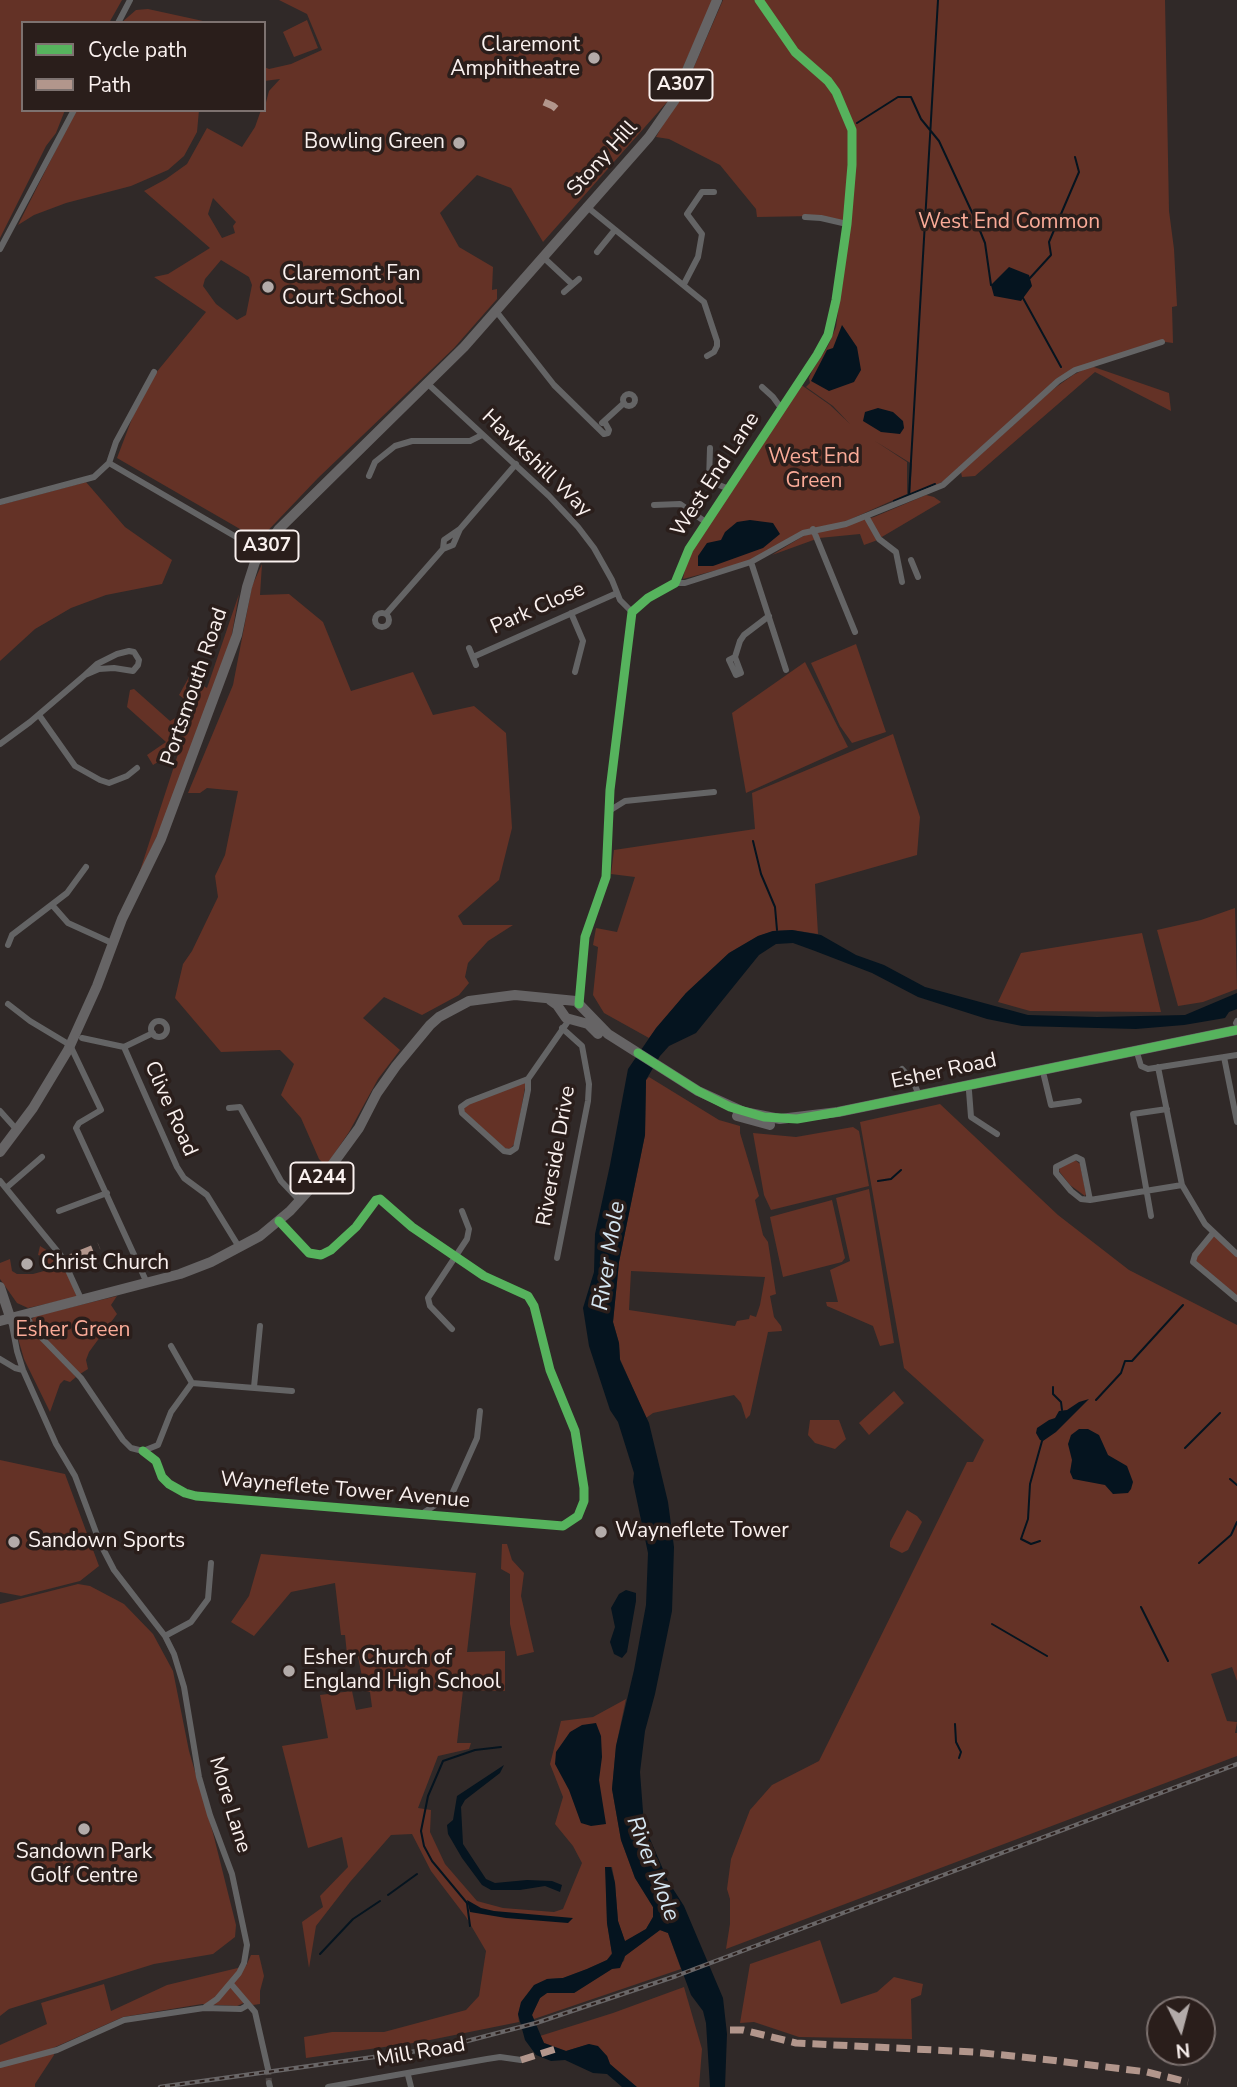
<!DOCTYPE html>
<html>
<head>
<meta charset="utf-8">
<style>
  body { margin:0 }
  #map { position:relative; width:1237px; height:2087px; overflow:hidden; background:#302928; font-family:"Nunito Sans",sans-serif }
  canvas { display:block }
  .legend { position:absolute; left:21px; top:21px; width:245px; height:91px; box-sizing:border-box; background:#2a1e1b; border:2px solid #7d7270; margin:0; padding:9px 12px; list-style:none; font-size:21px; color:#faf1ef }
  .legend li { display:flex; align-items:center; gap:14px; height:35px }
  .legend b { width:35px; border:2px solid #7d7270 }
  .north { position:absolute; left:1146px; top:1996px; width:70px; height:70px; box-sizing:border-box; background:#2a1e1b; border:2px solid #7d7270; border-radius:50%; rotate:174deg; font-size:19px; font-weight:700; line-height:28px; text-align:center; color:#faf1ef }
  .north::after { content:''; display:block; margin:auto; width:24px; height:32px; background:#b3aba9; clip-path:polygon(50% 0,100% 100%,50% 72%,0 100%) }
</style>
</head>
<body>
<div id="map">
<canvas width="1237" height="2087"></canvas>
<ul class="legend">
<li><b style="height:9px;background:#56b35d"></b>Cycle path</li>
<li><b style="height:9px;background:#b2968c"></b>Path</li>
</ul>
<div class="north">N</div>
</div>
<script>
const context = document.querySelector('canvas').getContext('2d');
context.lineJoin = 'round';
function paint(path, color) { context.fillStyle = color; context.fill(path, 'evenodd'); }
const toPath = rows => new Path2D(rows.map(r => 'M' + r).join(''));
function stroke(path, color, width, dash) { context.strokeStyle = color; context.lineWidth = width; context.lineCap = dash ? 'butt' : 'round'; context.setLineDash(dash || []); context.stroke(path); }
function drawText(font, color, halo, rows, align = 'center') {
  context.font = font + ' "Nunito Sans",sans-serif'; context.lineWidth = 7; context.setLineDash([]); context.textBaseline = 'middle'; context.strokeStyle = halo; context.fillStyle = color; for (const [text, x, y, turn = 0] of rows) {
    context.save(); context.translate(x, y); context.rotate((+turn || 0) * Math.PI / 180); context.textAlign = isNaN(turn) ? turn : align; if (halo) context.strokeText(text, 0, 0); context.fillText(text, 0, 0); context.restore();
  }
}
const green = toPath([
  [0,0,122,0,109,23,23,23,23,110,65,110,56,133,46,146,0,238],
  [279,0,713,0,668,101,543,242,511,188,477,175,440,213,459,247,493,267,492,290,497,289,497,299,454,348,318,478,259,540,117,458,133,416,155,374,206,312,154,277,168,274,210,248,144,191,166,179,187,164,207,128,242,147,255,127,261,110,264,110,269,91,280,79,264,81,264,67,269,69,291,64,322,50,307,14],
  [213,198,236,222,233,226,235,233,222,238,208,214],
  [221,260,249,277,252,285,246,315,237,320,216,304,203,286,205,279],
  [723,0,1165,0,1169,211,1174,249,1177,306,1172,307,1173,343,1158,341,1067,373,948,479,910,498,912,464,875,441,907,462,907,494,840,524,813,528,751,561,683,579,686,564,695,546,800,384,830,405,850,424,833,406,806,387,810,383,809,378,812,371,828,346,836,327,849,224,813,216,757,217,756,209,720,165,669,139,656,137,690,76],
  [148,9,203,21,231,23,121,23,136,10],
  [307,20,318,48,294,57,283,32],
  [76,110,199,110,197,132,184,156,168,170,131,186,66,203,34,215,18,225],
  [1091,366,1169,393,1171,411,1095,372,975,476,962,477,961,472,1052,390,1073,375],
  [86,482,125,527,172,560,162,584,106,595,71,608,35,629,0,661,0,505],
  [926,495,934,497,941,502,875,541,864,545,860,534,819,538,772,555,805,535,874,517],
  [262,564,260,595,289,594,323,622,351,691,413,672,433,715,474,706,506,733,512,828,499,880,458,916,463,925,513,925,488,941,468,963,465,977,469,983,459,995,422,1015,384,997,363,1018,400,1050,378,1079,349,1132,326,1166,319,1159,301,1118,281,1095,294,1064,280,1050,221,1052,175,998,183,964,192,951,218,897,215,876,225,855,238,791,207,788,200,793,188,793,233,685,252,586],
  [239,594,231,639,165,818,137,880,178,754,172,748,174,752,153,765,147,755,166,742,127,707,130,690,134,689,170,721,188,711,191,704,179,695,189,677,207,688],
  [856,644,886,732,852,743,840,726,811,663],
  [805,662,848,747,746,793,732,713],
  [893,734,920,817,917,855,815,884,818,934,792,930,773,931,758,936,729,953,686,993,649,1038,604,1013,593,995,598,947,593,945,596,928,617,932,635,877,611,874,614,850,755,829,752,793],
  [1235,908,1237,989,1203,1002,1178,1006,1157,930,1201,920],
  [1142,933,1161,1012,1030,1011,998,1002,1021,953],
  [649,1077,719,1120,740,1126,740,1133,759,1196,755,1200,763,1235,768,1242,776,1294,770,1296,774,1317,781,1326,782,1331,768,1332,750,1415,746,1419,741,1403,734,1395,653,1413,646,1418,620,1359,619,1343,613,1322,619,1262,645,1135,646,1080],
  [631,1271,765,1277,760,1305,756,1317,750,1315,749,1319,737,1321,735,1326,629,1310],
  [526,1082,515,1143,510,1149,504,1148,463,1110,469,1103],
  [940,1104,1058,1215,1129,1270,1237,1325,1237,1681,1232,1667,1211,1674,1227,1721,1237,1722,1235,1733,1237,1733,1237,1756,726,1949,730,1924,730,1899,727,1889,731,1859,750,1810,772,1785,819,1761,967,1462,973,1462,984,1440,904,1368,860,1122],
  [853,1127,859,1131,869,1186,771,1210,764,1195,753,1133,796,1137],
  [1075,1160,1080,1164,1086,1194,1085,1196,1070,1185,1059,1171,1060,1167],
  [869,1189,894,1343,880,1346,873,1326,827,1306,826,1302,838,1302,830,1270,850,1261,836,1198],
  [832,1200,845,1258,842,1262,783,1277,770,1217],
  [1213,1233,1237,1254,1237,1299,1195,1265,1195,1255],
  [40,1246,61,1259,77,1297,28,1308,17,1303,0,1279,0,1263,10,1259,12,1271,17,1274,33,1274,44,1271,46,1268,45,1257,38,1255],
  [117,1296,111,1305,117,1314,89,1352,86,1360,88,1369,80,1374,35,1328,31,1320,35,1316],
  [18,1320,24,1321,76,1377,70,1382,64,1380,60,1384,50,1412,24,1359,15,1328],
  [894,1391,904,1403,869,1435,859,1423],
  [810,1420,839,1420,846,1439,835,1449,815,1443,808,1435],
  [0,1460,65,1474,99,1566,80,1581,21,1596,0,1592],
  [907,1510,917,1516,922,1522,908,1550,902,1553,890,1547,890,1542],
  [502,1544,507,1544,512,1560,524,1573,521,1596,534,1652,517,1656,510,1624,510,1574,501,1569],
  [261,1554,476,1573,467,1652,505,1651,505,1691,463,1690,457,1743,471,1743,469,1749,438,1756,418,1808,431,1810,430,1832,445,1864,477,1901,503,1908,554,1912,563,1909,582,1863,573,1846,555,1824,563,1797,550,1764,561,1721,593,1717,626,1699,616,1746,612,1789,621,1840,635,1878,653,1907,653,1917,646,1929,625,1942,618,1921,615,1883,612,1867,606,1867,607,1923,612,1953,607,1960,587,1969,563,1978,547,1979,518,2014,519,2022,420,2042,306,2058,304,2037,332,2032,384,2032,466,2010,479,1996,486,1951,466,1917,431,1871,412,1834,391,1835,350,1882,316,1926,309,1968,302,1922,323,1907,320,1896,348,1867,342,1837,308,1848,282,1746,328,1738,320,1695,352,1691,356,1710,372,1707,370,1692,365,1691,357,1652,347,1654,345,1635,341,1635,335,1583,291,1592,254,1636,231,1622,249,1596],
  [78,1584,90,1586,124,1604,153,1634,173,1671,189,1751,213,1833,236,1925,235,1937,213,1954,154,1964,9,2009,0,2016,0,1604],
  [660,1930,668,1933,681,1969,534,2019,532,2015,535,2008,540,1998,547,1993,574,1993,624,1961,625,1956],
  [820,1940,841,2004,877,1992,894,1977,923,1984,921,1995,911,1999,912,2039,799,2037,754,2022,740,2023,750,1964],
  [251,1955,259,1955,264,1976,260,1991,260,2004,253,2005,248,2001,237,2006,202,2004,123,2017,53,2048,54,2055,35,2084,35,2087,0,2087,0,2045,47,2024,41,2003,104,1984,111,2011,167,1985,246,1966],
  [684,1987,702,2049,699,2087,633,2087,610,2064,607,2056,589,2044,566,2051,544,2043,540,2036,613,2013]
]);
const water = toPath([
  [1009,267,1029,275,1032,286,1021,301,994,296,991,285],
  [842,325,857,347,861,370,854,382,829,391,811,381,827,350,833,348],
  [878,408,893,412,903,421,904,428,900,434,881,432,863,421,865,412],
  [750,520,773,523,780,534,763,548,713,566,698,566,698,556,707,543,721,540,725,532,737,522],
  [792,930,821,935,856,955,884,965,925,987,1028,1015,1097,1017,1185,1015,1237,993,1237,1009,1229,1012,1225,1018,1184,1025,1136,1029,1022,1026,987,1019,918,997,872,973,815,951,793,943,776,944,759,955,696,1033,669,1046,660,1056,646,1080,645,1135,619,1262,613,1322,619,1343,620,1360,649,1423,668,1502,674,1547,672,1611,655,1694,645,1731,640,1772,644,1825,668,1881,684,1906,723,1998,727,2034,725,2087,710,2087,706,2023,703,2011,691,1995,668,1933,660,1930,625,1956,620,1968,612,1969,574,1993,547,1993,540,1998,532,2015,544,2043,566,2051,589,2044,598,2046,607,2056,610,2064,637,2087,622,2087,607,2074,593,2073,565,2060,551,2061,536,2055,525,2040,518,2014,521,2002,534,1985,547,1979,563,1978,587,1969,607,1960,612,1954,607,1923,605,1867,611,1867,615,1883,618,1921,625,1941,646,1929,653,1917,653,1907,635,1878,621,1840,612,1789,616,1746,634,1670,646,1605,648,1553,633,1482,634,1473,618,1422,610,1410,589,1346,583,1308,594,1272,595,1234,610,1165,628,1069,656,1028,686,993,729,953,758,936,773,931],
  [1089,1399,1056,1432,1043,1441,1040,1440,1036,1433,1037,1428,1049,1420,1055,1418,1059,1411,1067,1410,1079,1402],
  [1079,1429,1088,1429,1099,1435,1108,1455,1127,1466,1133,1482,1131,1489,1128,1493,1113,1494,1105,1485,1073,1479,1070,1472,1072,1460,1068,1444,1071,1435],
  [626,1590,636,1593,636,1601,627,1652,622,1658,614,1654,610,1642,615,1627,611,1608,619,1594],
  [596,1723,601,1736,602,1757,599,1780,606,1824,591,1826,581,1823,569,1790,555,1764,556,1752,570,1732,582,1725],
  [504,1765,500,1773,465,1800,461,1807,463,1844,486,1879,495,1883,527,1880,552,1881,562,1885,560,1892,545,1886,520,1890,491,1890,482,1885,462,1858,448,1834,447,1825,453,1820,457,1796],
  [467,1900,481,1908,494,1911,573,1918,568,1923,506,1918,470,1912]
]);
const stream = toPath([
  [857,123,898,97,911,97,921,119,939,141,976,221,985,243,991,285],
  [1030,278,1051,255,1049,242,1079,172,1075,157],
  [1023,298,1061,367],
  [909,495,938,0],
  [894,501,935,484],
  [753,841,761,874,775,907,777,930],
  [878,1181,891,1179,901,1170],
  [1053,1387,1053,1394,1061,1402,1062,1410],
  [1096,1400,1121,1373,1125,1361,1132,1361,1183,1305],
  [1185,1448,1220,1413],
  [1230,1479,1237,1485],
  [1040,1541,1031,1544,1021,1539,1028,1519,1030,1484,1042,1441],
  [1199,1563,1231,1535,1237,1522],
  [1141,1607,1168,1661],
  [992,1624,1047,1656],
  [955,1724,956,1742,961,1752,959,1758],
  [388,1895,417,1874],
  [470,1926,467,1903,432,1861,424,1846,421,1831,428,1796,443,1761,475,1750,501,1747],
  [320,1954,353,1919,380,1901]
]);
const streetTunnel = toPath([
  [268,2069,269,2083]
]);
const street = toPath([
  [118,23,130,0],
  [586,206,704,302,717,341,717,346,714,352,707,356],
  [805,217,821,218,847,224],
  [0,249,74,110],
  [597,252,614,231],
  [543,257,572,284],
  [684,284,698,257,702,234,687,214,702,192,714,192],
  [564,292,579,279],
  [496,311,554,385,604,434,608,433,609,430,604,421],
  [428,384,549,496,578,527,594,548,612,580,620,600,632,612],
  [762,387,773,397,781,408],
  '623 400a6 6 0 1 1 12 0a6 6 0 1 1-12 0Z',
  [602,423,624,403],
  [710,448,709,481,729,489],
  [109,463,262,552],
  [369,476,375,462,395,446,412,441,470,441,482,435],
  [0,502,94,477,109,463,116,442,154,372],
  [654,505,680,504,707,523],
  [866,516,879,539,896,552,902,582],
  [813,529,855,632],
  [443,549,444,540,460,529],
  [911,560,918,577],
  [751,562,786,670],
  [675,583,685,583,751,562,803,533,846,524,943,485,1058,381,1075,370,1162,342],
  '375 620a7 7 0 1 1 14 0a7 7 0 1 1-14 0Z',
  [571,613,583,641,575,672],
  [386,614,443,549,453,545,460,529,516,464],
  [469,648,476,665],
  [473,657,617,593],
  [735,657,729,660,736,675,741,673,735,657,740,641,744,635,769,616],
  [39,715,75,766,100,780,109,783,127,776,137,768],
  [0,744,30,722,85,675,97,664,117,654,129,651,134,652,139,660,138,665,133,671,114,668,99,669,85,675],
  [609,811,625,801,714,792],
  [53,906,68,923,112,943],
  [8,945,12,935,67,893,86,867],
  [8,1004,30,1021,70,1045,101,1110,79,1123,76,1128,147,1283],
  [579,1004,585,937,606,877,610,790,632,612,648,598,675,583,689,549,817,355,828,335,836,300,847,224,852,165,852,130,836,92,828,81,795,52,759,0],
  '151 1029a8 8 0 1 1 16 0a8 8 0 1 1-16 0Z',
  [1236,1023,1237,1021],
  [82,1038,124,1047,177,1167,184,1178,207,1195,239,1247],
  [124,1047,153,1033],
  [1138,1056,1141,1066,1148,1069,1237,1055],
  [1224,1057,1237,1122],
  [1158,1067,1182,1185,1205,1224,1237,1254],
  [902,1069,913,1081,919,1095],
  [1044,1076,1051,1105,1079,1101],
  [528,1079,528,1090,516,1148,510,1152,504,1151,462,1113,461,1107,468,1102,528,1079,569,1020],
  [969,1091,971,1117,997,1134],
  [229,1108,240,1107,281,1181,300,1201],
  [0,1111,17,1130],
  [0,1181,62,1257,82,1301],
  [6,1188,42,1157],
  [1090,1200,1082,1160,1076,1157,1056,1167,1056,1173,1071,1191,1081,1199,1090,1200,1182,1185],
  [59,1211,107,1193],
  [1151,1216,1133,1114,1167,1109],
  [1213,1233,1195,1255,1193,1262,1237,1299],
  [557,1258,588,1101,589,1084,582,1046,562,1028],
  [26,1315,34,1330,81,1378,123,1440,131,1448,143,1451,158,1445,171,1412,192,1383,292,1391],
  [452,1329,430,1306,428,1298,467,1239,469,1229,462,1211],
  [171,1346,192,1383],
  [0,1359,15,1368,23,1370],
  [254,1387,260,1326],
  [143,1451,156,1461,162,1477,169,1484,185,1493,196,1496,563,1526,578,1516,584,1501,584,1488,575,1431,550,1370,534,1306,528,1296,484,1276,412,1227,380,1199,376,1200,356,1227,331,1250,321,1255,309,1253,279,1221],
  [420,1515,452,1494,477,1438,480,1411],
  [165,1636,191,1622,208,1599,211,1563],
  [231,1984,255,2012,268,2069],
  [204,2008,241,2009,248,2005],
  [0,2065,57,2050,124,2020,204,2008,217,1999,239,1973,244,1963,247,1945,232,1874,210,1815,199,1777,184,1687,174,1654,165,1636,114,1570,100,1543,75,1476,56,1444,23,1370,17,1351,11,1320],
  [408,2075,411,2087],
  [269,2083,270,2087],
  [328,2087,487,2059,500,2057,521,2060]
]);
const primary = toPath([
  [550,1000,557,1005,566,1018,588,1024,598,1034],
  [737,1116,770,1125],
  [0,1152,33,1108,68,1050,97,986,122,919,161,839,237,635,247,587,255,562,279,529,464,347,649,137,674,101,717,0],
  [0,1287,11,1320],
  [0,1321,180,1274,211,1262,260,1236,290,1211,332,1165,359,1128,377,1093,396,1066,430,1025,439,1017,469,1001,515,995,576,1001,608,1034,698,1091,744,1112,780,1119,838,1112,1237,1030]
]);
const rail = toPath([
  [160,2087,417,2051,467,2041,536,2023,676,1976,1237,1764]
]);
const quiet = toPath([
  [544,102,553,106,561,113],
  [67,1265,74,1262,72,1257,99,1246],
  [730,2030,743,2030,796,2043,974,2052,1050,2060,1147,2072,1188,2082],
  [521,2060,559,2048]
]);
const cycleway = toPath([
  [579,1004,585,937,606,877,610,790,632,612,648,598,675,583,689,549,817,355,828,335,836,300,847,224,852,165,852,130,836,92,828,81,795,52,759,0],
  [638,1053,698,1091,730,1107,764,1117,797,1119,838,1112,1237,1030],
  [143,1451,156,1461,162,1477,169,1484,185,1493,196,1496,563,1526,578,1516,584,1501,584,1488,575,1431,550,1370,534,1306,528,1296,484,1276,412,1227,380,1199,376,1200,356,1227,331,1250,321,1255,309,1253,279,1221]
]);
const markers = [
  [594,58,7,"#b3aba9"],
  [459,143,7,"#b3aba9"],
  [268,287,7,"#b3aba9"],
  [27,1264,7,"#b3aba9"],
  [601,1532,7,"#b3aba9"],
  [14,1542,7,"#b3aba9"],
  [289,1671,7,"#b3aba9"],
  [84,1829,7,"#b3aba9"]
];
const shields = [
  [681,85,63],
  [267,546,63],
  [322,1178,63]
];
const shieldNames = [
  ["A307",681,85],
  ["A307",267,546],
  ["A244",322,1178]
];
const poiNames = [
  ["Claremont",580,46,"right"],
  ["Amphitheatre",580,70,"right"],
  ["Bowling Green",445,143,"right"],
  ["Claremont Fan",282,275],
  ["Court School",282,299],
  ["Christ Church",41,1264],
  ["Wayneflete Tower",615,1532],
  ["Sandown Sports",28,1542],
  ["Esher Church of",303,1659],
  ["England High School",303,1683],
  ["Sandown Park",84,1853,"center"],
  ["Golf Centre",84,1877,"center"]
];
const streetNames = [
  ["Stony Hill",603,159,-48],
  ["Hawkshill Way",536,464,44],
  ["West End Lane",716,475,-57],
  ["Park Close",538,609,-24],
  ["Portsmouth Road",195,687,-71],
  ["Esher Road",944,1072,-12],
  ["Clive Road",170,1109,66],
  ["Riverside Drive",557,1156,-80],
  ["Wayneflete Tower Avenue",345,1491,5],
  ["More Lane",229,1805,73],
  ["Mill Road",421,2053,-10]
];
const parkNames = [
  ["West End Common",1009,223],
  ["West End",814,458],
  ["Green",814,482],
  ["Esher Green",73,1331]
];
const waterNames = [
  ["River Mole",610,1256,-81],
  ["River Mole",652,1869,69]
];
paint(green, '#643226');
paint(water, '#05141f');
stroke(stream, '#05141f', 2);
stroke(streetTunnel, '#4e4746', 6, [6, 3]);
stroke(street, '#646465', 6);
stroke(primary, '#666465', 10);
stroke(rail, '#696667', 4.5);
stroke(rail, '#2a1e1b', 2, [5]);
stroke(quiet, '#b2968c', 7, [14, 7]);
stroke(cycleway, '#56b35d', 9);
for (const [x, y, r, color] of markers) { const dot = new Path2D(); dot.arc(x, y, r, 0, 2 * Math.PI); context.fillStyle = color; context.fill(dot); stroke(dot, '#2a1e1b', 2.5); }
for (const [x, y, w] of shields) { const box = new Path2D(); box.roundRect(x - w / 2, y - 15.5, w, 31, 5); context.fillStyle = '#2a1e1b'; context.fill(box); stroke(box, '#faf1ef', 2); }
drawText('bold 19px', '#faf1ef', null, shieldNames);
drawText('21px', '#faf1ef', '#2a1e1b', poiNames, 'left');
drawText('21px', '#faf1ef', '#2a1e1b', streetNames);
drawText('21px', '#faab98', '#2a1e1b', parkNames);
drawText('italic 23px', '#d5e6f2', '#2a1e1b', waterNames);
</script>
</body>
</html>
